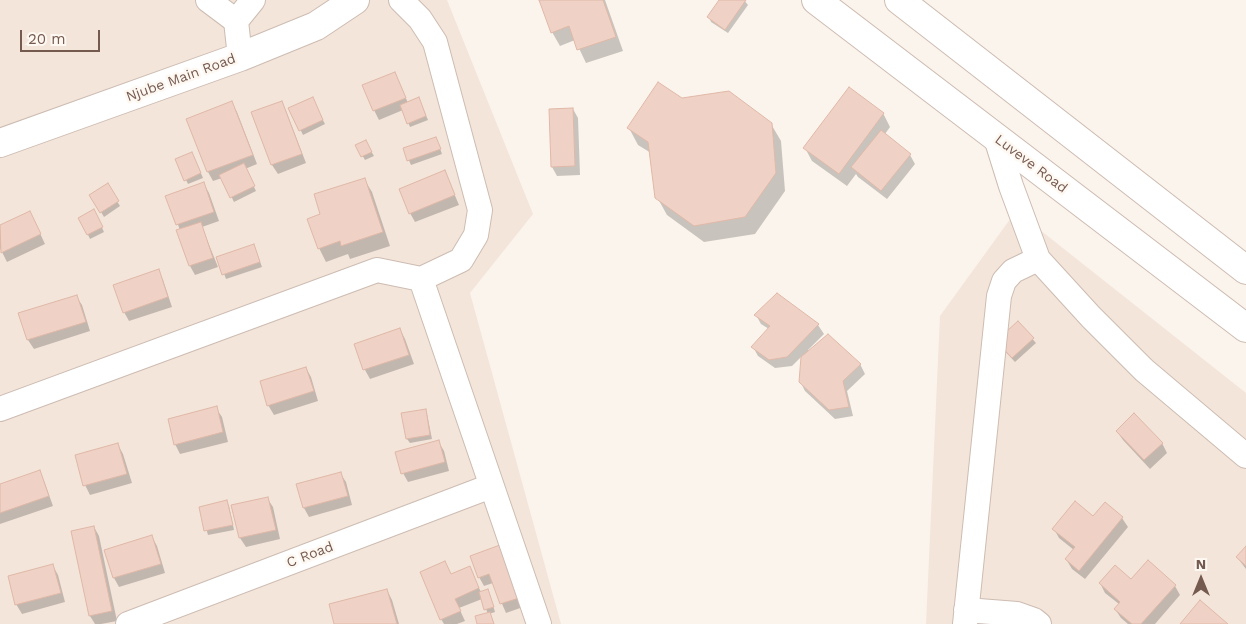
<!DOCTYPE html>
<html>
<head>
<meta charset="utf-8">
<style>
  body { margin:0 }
  #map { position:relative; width:1246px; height:624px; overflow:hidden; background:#fbf4ec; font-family:"Work Sans",sans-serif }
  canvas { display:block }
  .north { position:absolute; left:1176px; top:554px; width:50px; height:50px; -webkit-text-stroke:4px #fef8f2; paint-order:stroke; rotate:0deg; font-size:14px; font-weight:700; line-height:20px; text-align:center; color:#755a50 }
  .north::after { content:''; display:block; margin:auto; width:18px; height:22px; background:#755a50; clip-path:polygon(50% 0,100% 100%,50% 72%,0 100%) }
  .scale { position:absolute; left:20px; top:30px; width:80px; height:22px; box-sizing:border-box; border:2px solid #755a50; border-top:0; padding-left:6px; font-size:15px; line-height:18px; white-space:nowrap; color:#755a50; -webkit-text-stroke:4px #fef8f2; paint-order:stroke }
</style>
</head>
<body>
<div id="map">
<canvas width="1246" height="624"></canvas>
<div class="north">N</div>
<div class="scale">20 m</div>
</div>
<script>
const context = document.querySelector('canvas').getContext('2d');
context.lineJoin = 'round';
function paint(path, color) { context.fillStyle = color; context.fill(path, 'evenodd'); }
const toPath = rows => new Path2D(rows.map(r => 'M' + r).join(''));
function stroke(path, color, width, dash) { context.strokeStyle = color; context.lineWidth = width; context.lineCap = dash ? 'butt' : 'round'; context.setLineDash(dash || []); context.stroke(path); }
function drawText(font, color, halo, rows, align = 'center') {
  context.font = font + ' "Work Sans",sans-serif'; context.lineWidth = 5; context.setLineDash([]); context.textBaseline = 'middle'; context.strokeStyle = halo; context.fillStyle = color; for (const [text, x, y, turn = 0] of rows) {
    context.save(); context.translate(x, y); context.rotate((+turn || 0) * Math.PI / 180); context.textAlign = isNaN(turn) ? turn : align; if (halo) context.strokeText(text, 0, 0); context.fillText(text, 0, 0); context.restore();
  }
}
const residential = toPath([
  [0,0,447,0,533,214,470,293,561,624,0,624],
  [1016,211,1246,393,1246,624,926,624,940,316]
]);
const shadow = toPath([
  [541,0,605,0,623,51,586,63,575,40,560,46,552,32],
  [721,0,744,0,748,5,728,33,711,22,709,17],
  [395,73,408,103,419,99,428,120,410,127,403,110,379,120,374,110],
  [681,99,771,124,781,141,785,191,755,234,704,242,667,215,657,197,651,153,638,145,629,128],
  [281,102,286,111,306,163,278,174,272,165,252,113],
  [231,103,237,112,257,164,245,169,256,191,234,202,222,178,213,181,208,172,188,120],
  [314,103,325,124,303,135,290,108],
  [573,109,578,118,580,175,557,176,552,167],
  [883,113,890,127,885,134,910,155,915,164,887,199,858,177,856,174,847,186,812,161,805,148],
  [365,141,374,156,365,160,357,146],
  [438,143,442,154,411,165,404,149],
  [194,157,203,178,188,184,186,180],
  [445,172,459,205,415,222,410,213],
  [364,179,372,192,390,246,350,259,348,254,326,262,319,248,322,215],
  [204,184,209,193,219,221,202,227,218,267,195,275,190,266,178,231,180,230,167,196],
  [107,185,120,206,104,217,91,195],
  [30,212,45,244,7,262,0,248,0,226],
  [96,215,104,232,90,239,80,218],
  [254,245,262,267,226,279,218,257],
  [158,271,163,280,172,307,129,321,124,312],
  [777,295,818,325,824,334,808,350,809,352,860,364,865,374,847,391,853,416,835,419,805,391,800,381,803,355,792,366,775,368,758,356,753,347,769,329,761,324,756,315],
  [76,296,82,305,90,331,34,349,28,340,20,314],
  [1018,323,1036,343,1015,362,1000,346],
  [400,329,405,339,414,364,370,379,365,370,356,344],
  [306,368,311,377,318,401,274,415,268,405],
  [216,408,222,417,228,442,180,454,175,444],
  [425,410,427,414,432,439,410,443,407,439],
  [1117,431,1162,443,1167,453,1150,469,1123,440],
  [438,441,444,451,449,471,408,482,403,473],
  [118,445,123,454,132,483,90,495,85,485],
  [39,472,44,481,53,506,0,524,0,486],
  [340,473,346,482,352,505,309,517,304,508],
  [267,498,273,507,280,539,246,547,240,538],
  [227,502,229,506,234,530,208,535,200,508],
  [1093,518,1122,518,1128,527,1085,579,1072,569,1066,559,1074,550,1059,538,1054,529],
  [94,527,99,536,117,621,101,624,95,624,90,616,73,531],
  [152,537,157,546,165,573,119,587,114,578],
  [1246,548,1246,569,1237,557],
  [505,556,523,607,506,613,493,583,484,586,479,577],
  [53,566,58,575,65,602,22,614,16,604],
  [469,568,481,592,490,595,495,612,489,614,494,624,479,624,488,614,482,599,459,608,465,621,457,624,444,624,441,619,451,575],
  [1132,580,1175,586,1180,595,1155,624,1128,624,1121,618,1115,609,1119,604,1105,593,1100,583],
  [387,590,392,600,399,624,336,624]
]);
const building = toPath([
  [539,0,603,0,616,37,577,50,569,26,551,33,539,0],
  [719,0,746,0,725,30,707,17,719,0],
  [395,72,406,98,373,111,362,85,395,72],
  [658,82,682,98,729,91,772,123,776,173,745,217,694,226,655,198,648,142,627,128,658,82],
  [849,87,884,113,839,174,803,148,849,87],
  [313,97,323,120,299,131,288,108,313,97],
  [419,97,426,116,407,124,400,105,419,97],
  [232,101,253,155,207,172,186,119,232,101],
  [282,101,302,154,271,165,251,112,282,101],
  [573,108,575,166,551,167,549,109,573,108],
  [881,130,911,154,881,191,851,167,881,130],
  [436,137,441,149,407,161,403,148,436,137],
  [366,140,372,152,361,157,355,145,366,140],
  [192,152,201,173,184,181,175,159,192,152],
  [244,163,255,186,230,198,219,175,244,163],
  [445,170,455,195,409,214,399,189,445,170],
  [365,178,383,232,341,246,340,241,318,249,307,219,320,214,314,194,365,178],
  [204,182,214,212,176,225,165,196,204,182],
  [108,183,119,201,100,213,89,195,108,183],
  [94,209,103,227,87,235,78,218,94,209],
  [30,211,41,234,1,253,0,225,30,211],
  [201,222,213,258,189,266,176,230,201,222],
  [254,244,260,262,222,275,216,257,254,244],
  [159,269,168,297,123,313,113,285,159,269],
  [777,293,819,324,787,357,769,360,751,347,770,326,754,315,777,293],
  [77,295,86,322,27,340,18,313,77,295],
  [1018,321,1034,338,1012,358,996,341,1018,321],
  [400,328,409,355,363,370,354,344,400,328],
  [828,334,861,364,843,381,849,407,829,410,799,382,801,357,828,334],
  [306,367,314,391,267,406,260,381,306,367],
  [217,406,223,432,174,445,168,419,217,406],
  [426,409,430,435,406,439,401,413,426,409],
  [1134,413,1163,443,1144,460,1116,431,1134,413],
  [439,440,445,462,401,474,395,452,439,440],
  [118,443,127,474,83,486,75,455,118,443],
  [40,470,49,496,0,513,0,484,40,470],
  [341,472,348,496,303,508,296,484,341,472],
  [268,497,276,530,239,538,231,505,268,497],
  [227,500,233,525,204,531,199,507,227,500],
  [1075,501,1093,516,1105,502,1123,517,1079,571,1065,559,1075,547,1052,529,1075,501],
  [94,526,112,611,89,616,71,531,94,526],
  [152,535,161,564,113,578,104,550,152,535],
  [500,545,519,598,500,604,489,574,478,578,470,556,500,545],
  [1246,546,1246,566,1236,557,1246,546],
  [1148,560,1176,585,1141,624,1132,624,1114,609,1120,602,1099,583,1115,565,1131,579,1148,560],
  [445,561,451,574,470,566,479,588,455,599,461,611,440,620,420,572,445,561],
  [53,564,61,593,15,605,8,576,53,564],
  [387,589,397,624,334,624,329,604,387,589],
  [488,589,494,607,484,610,479,592,488,589],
  [1200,600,1228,624,1180,624,1200,600],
  [490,612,494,624,477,624,475,616,490,612]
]);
const minor = toPath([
  [208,0,236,21,240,57],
  [401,0,420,19,435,42,480,210,476,235,461,260,421,279],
  [236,21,253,0],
  [996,138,1011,186,1038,259],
  [0,409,377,270,421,279,539,624],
  [966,610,1017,614,1034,620,1039,624],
  [128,624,491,486],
  [965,624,999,296,1004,281,1013,271,1038,259,1091,317,1144,370,1246,456]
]);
const tertiary = toPath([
  [816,0,1246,328],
  [899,0,1246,270],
  [0,143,240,57,316,26,355,0]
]);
const streetNames = [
  ["Njube Main Road",181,78,-20],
  ["Luveve Road",1031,164,37],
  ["C Road",310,555,-21]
];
paint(residential, '#f3e5da');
paint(shadow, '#0003');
paint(building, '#efd2c5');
stroke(building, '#e0b8a7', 1);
stroke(minor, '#cdbcb2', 26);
stroke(tertiary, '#cdbcb2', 30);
stroke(minor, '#fff', 24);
stroke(tertiary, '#fff', 28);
drawText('14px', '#755a50', '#fef8f2', streetNames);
</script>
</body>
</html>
